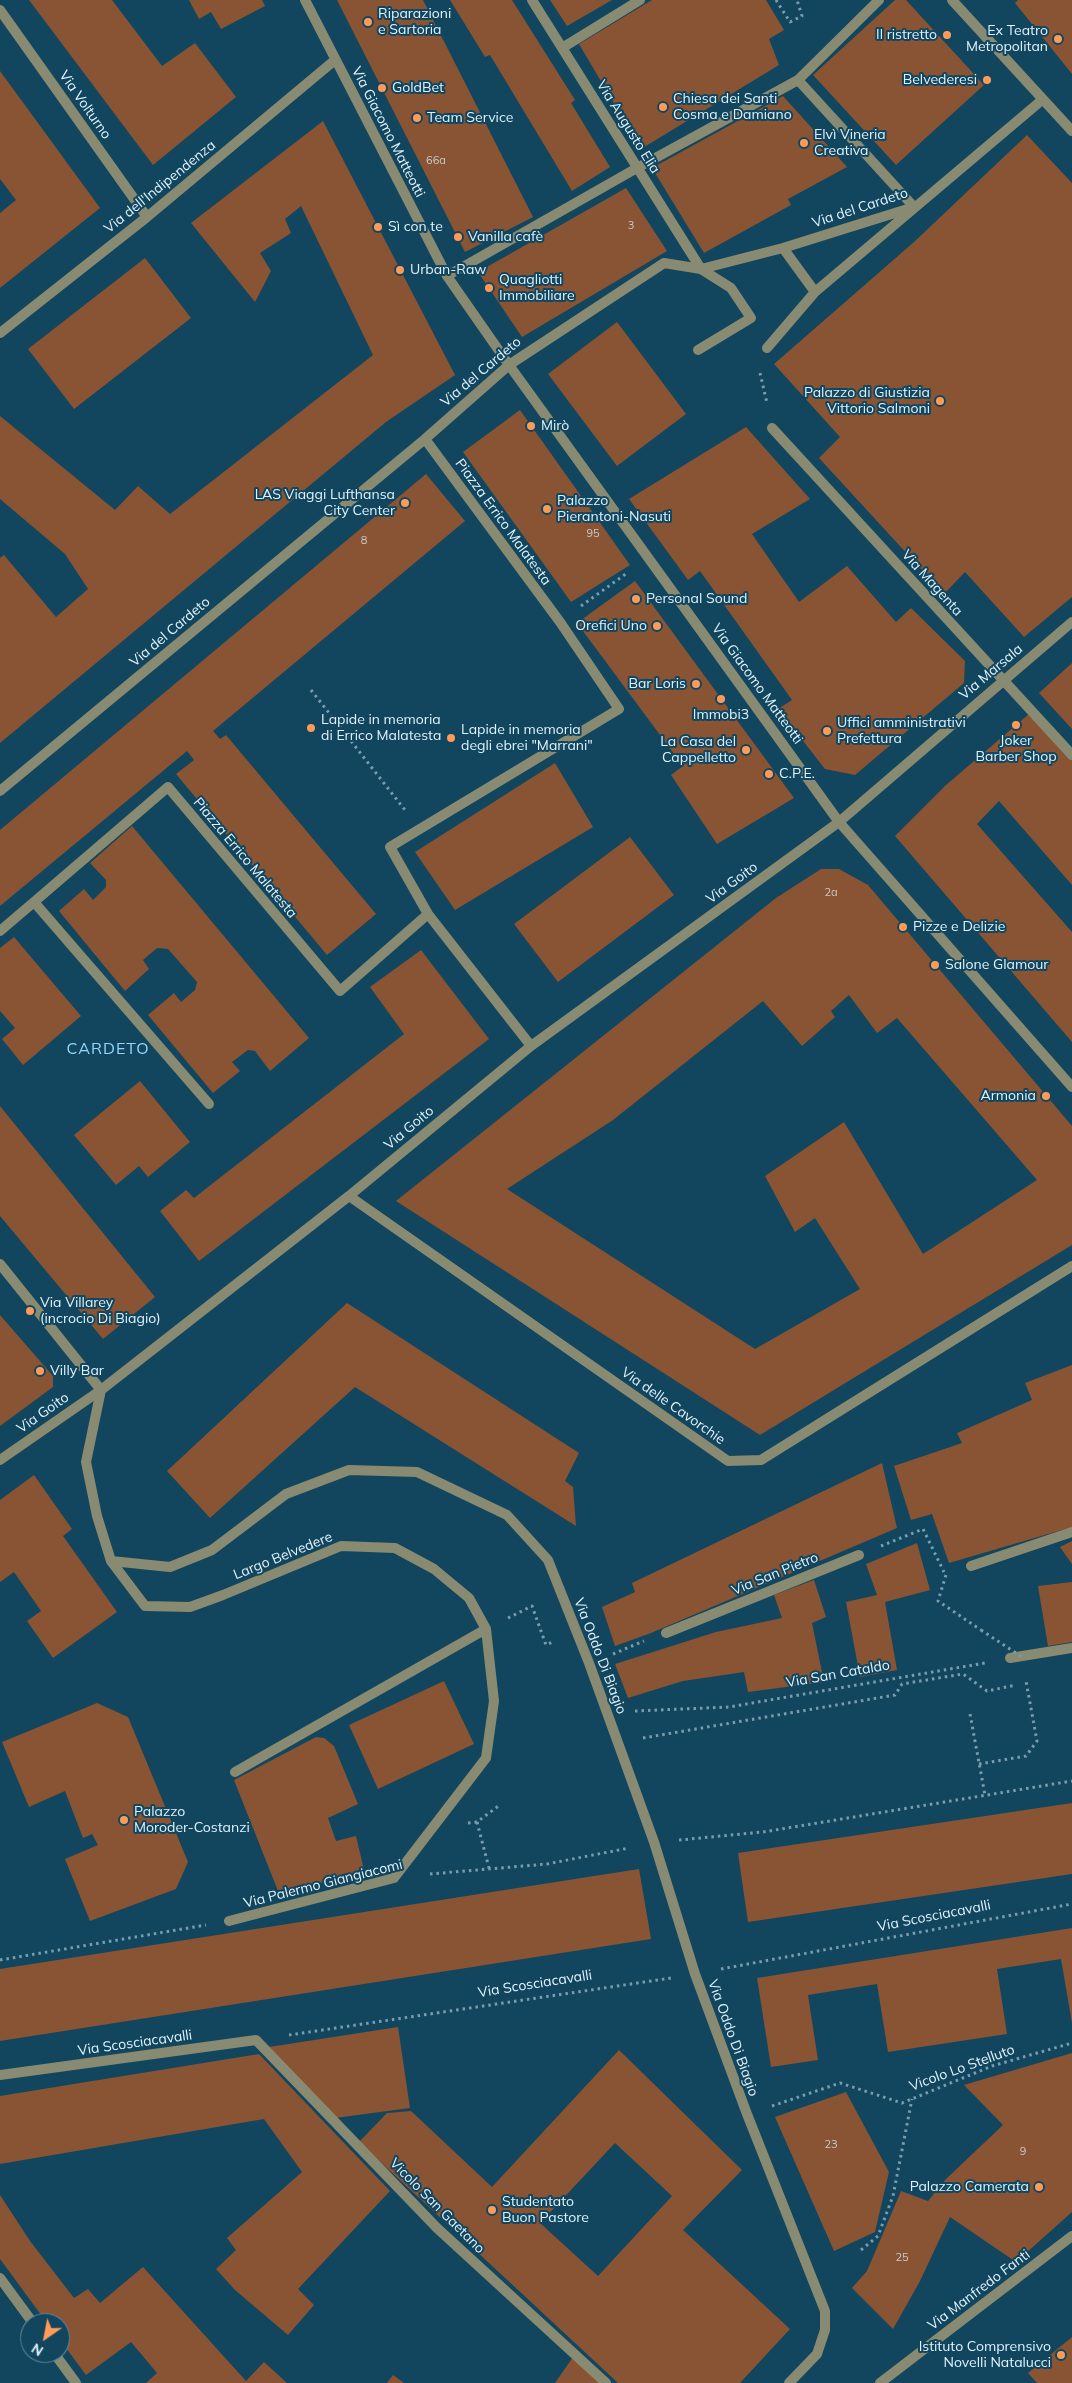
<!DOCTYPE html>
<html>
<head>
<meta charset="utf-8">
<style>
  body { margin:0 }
  #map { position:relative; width:1072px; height:2383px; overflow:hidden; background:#12465e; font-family:Mulish,sans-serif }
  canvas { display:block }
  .north { position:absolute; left:20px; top:2313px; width:50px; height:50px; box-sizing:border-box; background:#12465e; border:1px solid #648b9e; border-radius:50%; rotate:213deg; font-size:14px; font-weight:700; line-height:20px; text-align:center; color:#dff2fd }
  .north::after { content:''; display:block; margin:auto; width:18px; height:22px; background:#ff9b59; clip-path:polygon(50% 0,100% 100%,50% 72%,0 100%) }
</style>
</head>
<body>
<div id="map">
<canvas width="1072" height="2383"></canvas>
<div class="north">N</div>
</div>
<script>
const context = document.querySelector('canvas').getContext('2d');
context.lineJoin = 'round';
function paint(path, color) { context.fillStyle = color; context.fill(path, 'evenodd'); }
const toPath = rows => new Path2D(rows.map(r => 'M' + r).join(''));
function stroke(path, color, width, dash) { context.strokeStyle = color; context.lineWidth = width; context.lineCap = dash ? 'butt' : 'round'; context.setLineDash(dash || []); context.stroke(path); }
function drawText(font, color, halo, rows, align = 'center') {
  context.font = font + ' Mulish,sans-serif'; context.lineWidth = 4; context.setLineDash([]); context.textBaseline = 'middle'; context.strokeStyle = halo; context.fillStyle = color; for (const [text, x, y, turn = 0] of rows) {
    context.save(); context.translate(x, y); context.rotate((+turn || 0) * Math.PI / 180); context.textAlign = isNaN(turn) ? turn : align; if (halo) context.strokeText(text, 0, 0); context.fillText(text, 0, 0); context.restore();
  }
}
const building = toPath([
  [29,0,112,0,162,66,195,43,236,97,153,165],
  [189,0,262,0,265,6,221,29,211,12,199,19],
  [337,0,423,0,533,217,465,252],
  [450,0,512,0,575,100,571,103,610,167,572,191,490,55,485,57],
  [550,0,612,0,567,26],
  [652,0,766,0,784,30,769,39,779,65,641,149,579,44],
  [895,0,906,0,984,85,896,165,813,75],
  [1018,0,1072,0,1072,74,1015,3],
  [0,71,100,208,0,288,0,213,16,200,0,179],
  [783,96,847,167,788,199,791,205,704,253,652,168],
  [323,121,455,375,386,422,0,743,0,558,4,555,56,617,88,589,65,554,0,499,0,416,115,510,138,486,170,514,373,355,301,206,285,219,291,233,260,253,271,271,255,302,191,223],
  [1027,135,1072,183,1072,597,1024,637,965,572,944,594,819,458,840,437,774,364,914,242],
  [626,188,667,251,522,337,478,272],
  [145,258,191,318,74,409,28,349],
  [617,322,686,414,617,466,548,374],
  [520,410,630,565,571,602,463,452],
  [746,427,810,499,752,534,799,602,847,566,896,622,911,608,965,661,964,683,855,775,825,769,778,709,792,700,700,571,688,580,629,499],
  [426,474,465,521,213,731,220,739,226,735,376,914,327,955,176,774,194,760,187,751,0,906,0,830],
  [635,581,794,798,717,844,671,775,683,766,577,623],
  [1072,663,1072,729,1039,693],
  [1029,714,1072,760,1072,885,999,801,977,824,1072,932,1072,1042,895,836,946,785],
  [555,763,593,827,455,910,415,852],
  [132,826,309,1038,270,1071,255,1051,248,1050,232,1062,240,1071,213,1093,148,1015,174,993,181,1002,195,990,197,982,168,949,157,948,143,960,149,969,125,991,59,911,84,889,93,900,106,887,106,880,90,863],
  [630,837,674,895,558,982,514,924],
  [821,869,839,869,868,885,1072,1126,1072,1245,760,1435,396,1201,776,898],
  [849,995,877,1033,897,1018,1037,1180,923,1254,844,1122,765,1176,795,1232,815,1218,860,1289,755,1349,507,1189,613,1120,763,1001,802,1046,835,1017,831,1011],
  [14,937,81,1016,23,1065,2,1039,15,1028,0,1011,0,948],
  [421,950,489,1039,199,1261,160,1211,186,1190,194,1198,404,1034,370,987],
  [140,1081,190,1142,148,1177,139,1166,116,1185,74,1135],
  [0,1106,155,1297,103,1339,0,1216],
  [347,1303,579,1453,565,1481,573,1487,576,1526,355,1387,210,1518,167,1471],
  [0,1315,53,1376,53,1387,0,1426],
  [1072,1365,1072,1527,949,1563,932,1514,911,1520,894,1466,962,1443,957,1433,1032,1400,1025,1383],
  [882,1463,897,1528,651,1633,615,1646,602,1607,635,1592,632,1583],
  [34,1475,72,1529,63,1536,117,1612,53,1658,27,1621,41,1611,14,1572,0,1582,0,1500],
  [1072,1541,1072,1564,1060,1547],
  [917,1543,930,1590,885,1602,897,1670,860,1677,846,1602,877,1595,866,1564],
  [814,1580,826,1617,812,1623,824,1682,748,1692,744,1672,683,1681,628,1698,615,1664,716,1632,782,1618,774,1595],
  [1072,1582,1072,1642,1048,1646,1038,1586],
  [444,1681,474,1744,378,1789,349,1725],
  [97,1703,128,1717,188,1862,176,1889,90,1921,65,1859,98,1845,92,1834,83,1838,65,1791,29,1807,2,1742],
  [316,1737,324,1738,334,1746,358,1804,328,1818,336,1841,356,1836,365,1874,278,1891,234,1780],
  [1072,1803,1072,1874,748,1922,738,1853],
  [639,1869,651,1939,0,2041,0,1969],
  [1072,1928,1072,2023,1061,1959,997,1969,1007,2034,888,2052,877,1984,808,1995,818,2060,771,2067,757,1978],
  [398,2027,410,2108,335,2118,269,2047],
  [619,2050,742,2170,683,2230,790,2329,740,2383,618,2383,359,2142,387,2113,411,2111,492,2187],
  [615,2143,672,2196,598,2276,540,2223],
  [1072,2053,1072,2212,1016,2262,950,2217,920,2281,893,2329,852,2288,867,2271,901,2191,928,2201,946,2179,1003,2125,964,2085],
  [259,2054,390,2191,298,2289,314,2305,288,2335,235,2290,216,2269,236,2250,227,2238,302,2172,264,2119,0,2164,0,2096],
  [846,2092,889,2172,875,2232,834,2251,775,2117],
  [0,2195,30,2241,74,2298,88,2289,100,2303,143,2267,246,2381,264,2362,287,2383,146,2383,157,2373,131,2342,86,2375,60,2340,60,2323,47,2323,0,2259],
  [1072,2337,1072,2383,1037,2383,1028,2373],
  [573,2357,599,2383,555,2383],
  [393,2375,404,2383,387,2383]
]);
const path = toPath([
  [776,0,790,22,802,16,797,0],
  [760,373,767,403],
  [581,606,627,573],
  [311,690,405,810],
  [881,1546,923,1529,944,1572],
  [946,1575,938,1601,981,1630],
  [508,1618,532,1606,546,1645,553,1642],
  [613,1654,644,1641],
  [635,1711,729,1707,985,1663],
  [970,1714,985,1795],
  [643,1738,895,1695,902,1684,963,1674,987,1691,1016,1685],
  [979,1764,1026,1756,1037,1741,1026,1681],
  [477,1822,489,1868],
  [468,1823,477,1822,501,1804],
  [679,1840,763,1832,1072,1781],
  [430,1874,547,1864,629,1848],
  [0,1960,206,1925],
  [721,1969,1072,1904],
  [289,2035,671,1978],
  [772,2106,840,2083,902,2103,992,2066,1072,2043],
  [861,2250,878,2236,893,2196,912,2099]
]);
const lane = toPath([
  [698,350,751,318,731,288,701,269]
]);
const street = toPath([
  [305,0,447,276,509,365,839,822,1072,1087],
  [532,0,701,269],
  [952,0,1072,131],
  [0,10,147,217],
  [562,48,640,0],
  [798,80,914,207],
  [783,248,815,292,1042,100],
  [447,276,637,168,798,80,879,0],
  [0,333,147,217,335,60],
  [767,348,815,292],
  [772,428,1072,755],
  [425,439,560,622,619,709,390,847,428,914,531,1046],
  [0,791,425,439,509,365,664,263,701,269,783,248,914,207],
  [0,931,34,902],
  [209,1104,34,902,168,787,340,991,428,914],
  [349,1196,728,1461,761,1460,1072,1266],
  [0,1264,101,1390],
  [101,1390,86,1462,97,1516,111,1561,170,1567,212,1550,286,1494,349,1470,417,1472,507,1515,548,1560,589,1663,654,1842,695,1974,747,2114,825,2311,825,2330,817,2354,789,2383],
  [0,1460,101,1390,349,1196,531,1046,839,822,1072,622],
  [111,1561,145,1606,190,1607,223,1595,341,1546,395,1548,434,1569,469,1598,486,1629,494,1701,486,1758,394,1878,229,1921],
  [971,1566,1072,1532],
  [666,1633,859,1555],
  [1010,1658,1072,1648],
  [235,1772,486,1629],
  [0,2075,256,2040,437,2228,606,2383],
  [0,2278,33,2323],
  [54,2353,76,2383],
  [880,2383,1072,2236]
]);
const pathBridge = toPath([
  [981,1630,1022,1657]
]);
const markers = [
  [368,22,5,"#ff9b59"],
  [947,35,5,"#ff9b59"],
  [1058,39,5,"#ff9b59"],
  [987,80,5,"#ff9b59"],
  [382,88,5,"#ff9b59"],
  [663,107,5,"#ff9b59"],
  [417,118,5,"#ff9b59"],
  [804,143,5,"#ff9b59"],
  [378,227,5,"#ff9b59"],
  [458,237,5,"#ff9b59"],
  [400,270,5,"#ff9b59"],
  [489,288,5,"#ff9b59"],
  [940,401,5,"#ff9b59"],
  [531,426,5,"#ff9b59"],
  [405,503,5,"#ff9b59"],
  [547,509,5,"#ff9b59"],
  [636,599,5,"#ff9b59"],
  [657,626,5,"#ff9b59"],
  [696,684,5,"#ff9b59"],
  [721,699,5,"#ff9b59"],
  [1016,725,5,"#ff9b59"],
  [311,728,5,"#ff9b59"],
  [827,731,5,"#ff9b59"],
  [451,738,5,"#ff9b59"],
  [746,750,5,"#ff9b59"],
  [769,774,5,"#ff9b59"],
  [903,927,5,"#ff9b59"],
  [935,965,5,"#ff9b59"],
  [1046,1096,5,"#ff9b59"],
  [30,1311,5,"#ff9b59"],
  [40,1371,5,"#ff9b59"],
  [124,1820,5,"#ff9b59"],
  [1039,2187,5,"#ff9b59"],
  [492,2210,5,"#ff9b59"],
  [1061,2355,5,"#ff9b59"]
];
const numberNames = [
  ["66a",436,161],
  ["3",631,226],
  ["95",593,534],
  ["8",364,541],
  ["2a",831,893],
  ["23",831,2145],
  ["9",1023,2152],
  ["25",902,2258]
];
const poiNames = [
  ["Riparazioni",378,14],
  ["e Sartoria",378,30],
  ["Ex Teatro",1048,31,"right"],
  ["Metropolitan",1048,47,"right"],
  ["Il ristretto",937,35,"right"],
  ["Belvederesi",977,80,"right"],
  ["GoldBet",392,88],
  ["Chiesa dei Santi",673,99],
  ["Cosma e Damiano",673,115],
  ["Team Service",427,118],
  ["Elvì Vineria",814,135],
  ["Creativa",814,151],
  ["Sì con te",388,227],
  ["Vanilla cafè",468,237],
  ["Urban-Raw",410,270],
  ["Quagliotti",499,280],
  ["Immobiliare",499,296],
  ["Palazzo di Giustizia",930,393,"right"],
  ["Vittorio Salmoni",930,409,"right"],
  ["Mirò",541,426],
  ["LAS Viaggi Lufthansa",395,495,"right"],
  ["City Center",395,511,"right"],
  ["Palazzo",557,501],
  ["Pierantoni-Nasuti",557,517],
  ["Personal Sound",646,599],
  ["Orefici Uno",647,626,"right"],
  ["Bar Loris",686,684,"right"],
  ["Immobi3",721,715,"center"],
  ["Lapide in memoria",321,720],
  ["di Errico Malatesta",321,736],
  ["Uffici amministrativi",837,723],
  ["Prefettura",837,739],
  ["Lapide in memoria",461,730],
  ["degli ebrei \"Marrani\"",461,746],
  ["Joker",1016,741,"center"],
  ["Barber Shop",1016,757,"center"],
  ["La Casa del",736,742,"right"],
  ["Cappelletto",736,758,"right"],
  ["C.P.E.",779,774],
  ["Pizze e Delizie",913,927],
  ["Salone Glamour",945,965],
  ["Armonia",1036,1096,"right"],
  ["Via Villarey",40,1303],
  ["(incrocio Di Biagio)",40,1319],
  ["Villy Bar",50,1371],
  ["Palazzo",134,1812],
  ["Moroder-Costanzi",134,1828],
  ["Palazzo Camerata",1029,2187,"right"],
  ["Studentato",502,2202],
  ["Buon Pastore",502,2218],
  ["Istituto Comprensivo",1051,2347,"right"],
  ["Novelli Natalucci",1051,2363,"right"]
];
const streetNames = [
  ["Via Volturno",85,105,55],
  ["Via Augusto Elia",628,127,58],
  ["Via Giacomo Matteotti",388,132,63],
  ["Via dell'Indipendenza",160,187,-39],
  ["Via del Cardeto",860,208,-18],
  ["Via del Cardeto",481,372,-40],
  ["Piazza Errico Malatesta",503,522,54],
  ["Via Magenta",932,583,48],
  ["Via del Cardeto",170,632,-40],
  ["Via Marsala",991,672,-40],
  ["Via Giacomo Matteotti",757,684,54],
  ["Piazza Errico Malatesta",245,858,50],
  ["Via Goito",732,883,-36],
  ["Via Goito",409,1128,-40],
  ["Via delle Cavorchie",673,1406,35],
  ["Via Goito",43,1413,-35],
  ["Largo Belvedere",283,1556,-22],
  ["Via San Pietro",775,1574,-22],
  ["Via Oddo Di Biagio",600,1656,69],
  ["Via San Cataldo",838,1674,-10],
  ["Via Palermo Giangiacomi",323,1884,-14],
  ["Via Scosciacavalli",934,1916,-11],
  ["Via Scosciacavalli",535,1984,-9],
  ["Via Oddo Di Biagio",733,2038,70],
  ["Via Scosciacavalli",135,2043,-8],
  ["Vicolo Lo Stelluto",962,2068,-20],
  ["Vicolo San Gaetano",437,2206,45],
  ["Via Manfredo Fanti",979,2290,-37]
];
const quarterNames = [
  ["CARDETO",108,1049]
];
paint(building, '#885433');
stroke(path, '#7a9dae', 3, [2.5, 4]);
stroke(lane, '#888b71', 10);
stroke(street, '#888b71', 10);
stroke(pathBridge, '#7a9dae', 3, [2.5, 4]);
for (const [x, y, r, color] of markers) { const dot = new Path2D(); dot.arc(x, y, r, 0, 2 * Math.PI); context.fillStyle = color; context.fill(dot); stroke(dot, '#12465e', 2); }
drawText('11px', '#c9caca', null, numberNames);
drawText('14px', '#dff2fd', '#12465e', poiNames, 'left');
drawText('14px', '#dff2fd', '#12465e', streetNames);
context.letterSpacing = '1px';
drawText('16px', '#94d6fa', '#12465e', quarterNames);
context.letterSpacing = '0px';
</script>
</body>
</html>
